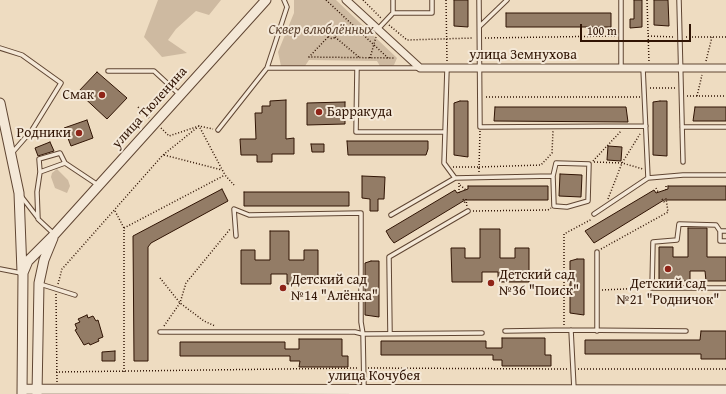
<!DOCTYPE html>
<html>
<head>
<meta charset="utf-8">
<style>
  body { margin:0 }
  #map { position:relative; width:726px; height:394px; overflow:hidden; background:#eedcc1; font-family:"Gentium Book Plus",serif }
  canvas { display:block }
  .scale { position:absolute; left:580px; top:24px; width:111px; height:18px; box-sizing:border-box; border:2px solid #301404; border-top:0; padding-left:5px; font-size:12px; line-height:14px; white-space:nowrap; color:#301404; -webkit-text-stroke:3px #f4e8d7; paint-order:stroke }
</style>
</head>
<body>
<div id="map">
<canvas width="726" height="394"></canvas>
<div class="scale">100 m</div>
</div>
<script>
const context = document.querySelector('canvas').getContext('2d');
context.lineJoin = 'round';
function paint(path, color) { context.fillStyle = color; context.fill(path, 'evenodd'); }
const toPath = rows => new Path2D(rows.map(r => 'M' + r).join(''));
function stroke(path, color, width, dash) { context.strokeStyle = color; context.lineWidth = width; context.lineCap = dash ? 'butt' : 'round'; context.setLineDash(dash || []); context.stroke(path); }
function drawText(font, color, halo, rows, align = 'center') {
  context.font = font + ' "Gentium Book Plus",serif'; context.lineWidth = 4; context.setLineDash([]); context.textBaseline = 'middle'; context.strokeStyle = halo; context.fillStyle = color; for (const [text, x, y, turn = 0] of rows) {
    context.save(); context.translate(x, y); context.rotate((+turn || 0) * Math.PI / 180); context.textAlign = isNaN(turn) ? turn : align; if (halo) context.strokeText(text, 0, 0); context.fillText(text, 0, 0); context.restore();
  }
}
const green = toPath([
  [158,0,221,0,209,15,196,11,176,29,168,40,187,53,162,57,144,37],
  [294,0,336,0,397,58,394,65,387,68,380,66,377,61,309,60,305,66,281,66,278,52,294,13],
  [57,169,68,180,70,186,67,193,55,188,51,177,52,173]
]);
const building = toPath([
  [454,0,468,0,468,27,454,26,454,0],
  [634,0,642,0,642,27,630,28,630,19,634,19,634,0],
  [654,0,668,0,669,26,654,25,654,0],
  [506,13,611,13,611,27,506,27,506,13],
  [97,72,127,98,107,119,78,92,97,72],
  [286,100,286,139,294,138,294,154,272,154,272,162,257,162,257,155,241,155,240,139,256,139,255,113,262,113,262,106,270,106,270,101,286,100],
  [460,101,468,101,468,157,454,155,454,103,460,101],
  [660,101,667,101,667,156,653,155,653,102,660,101],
  [345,102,345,124,307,125,307,103,345,102],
  [495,107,626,107,628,122,494,121,495,107],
  [695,107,726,107,726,121,693,121,695,107],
  [87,120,93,138,71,146,64,128,87,120],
  [347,141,428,141,428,149,426,155,348,155,347,141],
  [50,142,54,151,38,156,35,148,50,142],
  [311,144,324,144,324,152,312,152,311,144],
  [608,146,622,147,621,161,607,160,608,146],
  [560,174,582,175,581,197,559,196,560,174],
  [362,176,385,177,384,199,378,199,378,211,370,211,370,199,362,198,362,176],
  [468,186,548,186,548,200,465,200,394,243,390,238,386,231,455,190,457,193,468,189,468,186],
  [668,186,726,186,726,200,664,200,594,243,585,231,654,190,656,193,668,189,668,186],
  [222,189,228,201,151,243,148,247,148,361,134,361,133,236,222,189],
  [244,192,349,192,349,206,244,206,244,192],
  [688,228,707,228,707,257,726,257,726,281,706,281,705,271,690,271,690,281,659,281,659,247,673,247,673,257,688,257,688,228],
  [480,229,500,229,500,258,515,258,515,248,529,248,529,282,498,282,498,272,482,272,482,282,452,282,451,248,465,248,465,258,480,258,480,229],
  [270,231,289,231,289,260,304,260,304,250,318,250,318,284,287,284,287,274,271,274,271,284,241,284,241,250,255,250,255,260,270,260,270,231],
  [577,259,584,259,584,315,570,313,570,261,577,259],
  [371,261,379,261,379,317,365,315,365,263,371,261],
  [87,315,88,318,93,316,96,321,98,320,103,337,98,339,99,341,90,345,89,343,84,345,75,330,77,329,75,324,80,322,78,319,87,315],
  [701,331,726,331,726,359,701,359,701,354,585,354,585,340,700,340,701,331],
  [502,338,545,338,545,355,551,355,551,366,502,366,502,360,493,360,493,355,381,355,381,341,486,341,486,348,502,348,502,338],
  [299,339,342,339,342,356,348,356,348,367,299,367,300,361,290,361,290,356,180,356,180,342,285,342,285,349,299,349,299,339],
  [115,351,115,361,102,361,102,352,115,351]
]);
const path = toPath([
  [326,0,388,58],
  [363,0,381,18],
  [446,0,447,61],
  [647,0,649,62],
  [389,25,407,40,473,38],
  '327.5 34a4.5 4.5 0 1 1 9 0a4.5 4.5 0 1 1-9 0Z',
  [648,36,674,37],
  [328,37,309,57,395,58],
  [335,37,360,58],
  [686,37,726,37],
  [485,38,615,36],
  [370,58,376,37],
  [706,61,712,37],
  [650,88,676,88],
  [687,96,726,96],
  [697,96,702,75],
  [486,97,640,97],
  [138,107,149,118],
  [161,128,169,136,199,126,225,175,234,185],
  [480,131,479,167,541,165,552,153,553,131],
  [164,155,222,170],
  [593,161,621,131],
  [594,162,622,163,643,169],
  [453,167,479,167,479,173],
  [459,183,459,193],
  [460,185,466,190],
  [666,186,666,190],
  [656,188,658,192],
  [463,199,465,203],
  [466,199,467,207],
  [608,199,622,163,640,134],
  [662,199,665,203],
  [115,211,124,228],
  [473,211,548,210,551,208],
  [601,249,668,212,666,198],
  [160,278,180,303,204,321,215,326],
  [58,284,62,269,163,155,199,126,213,129],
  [602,290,646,288],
  [56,294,57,382],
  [564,325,564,234,592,219],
  [164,326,180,303,186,283,231,228],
  [368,368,568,369],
  [578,369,726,369],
  [56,372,358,368],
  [124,372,124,228,225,175]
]);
const service = toPath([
  [284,0,287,7,267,68,419,68],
  [479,0,480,127,646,126],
  [679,0,683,162],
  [393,13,432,13,432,0],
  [480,26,507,0],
  [378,29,393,13,393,0],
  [0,48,22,55,61,83,32,130,12,153],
  [357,68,356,132,445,132],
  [621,68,621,0],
  [643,68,648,178],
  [108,71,154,71,180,95],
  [682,127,726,127],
  [218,130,267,68],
  [40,172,39,159,60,153,65,163],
  [455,178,553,176,556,163,589,164,588,201,567,207,554,206,553,176],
  [21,196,38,218],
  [594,214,648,178,683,175,726,175],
  [391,215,455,178,444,163,447,69],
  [720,231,720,241,726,241],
  [726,231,720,231,716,225,679,224,677,240,653,242,652,288,726,288],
  [54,234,38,219,37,192,40,172,65,163,98,185],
  [597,252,597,331],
  [0,269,21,273],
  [40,284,75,295],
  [505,331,571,330],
  [160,332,355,332,363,334,361,322,361,213,249,215,234,209,236,236],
  [390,333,389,257,468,211],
  [364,388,363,334,482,333],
  [574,389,571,330,686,331]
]);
const minor = toPath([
  [346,0,420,68,726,68]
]);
const tertiary = toPath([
  [0,103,19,193,22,272],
  [22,389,726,390],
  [22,394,23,273,28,261,54,235,266,0],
  [37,394,39,283,44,260,53,238]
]);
const markers = [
  [102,95,4,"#8f2418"],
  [319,112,4,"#8f2418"],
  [79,133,4,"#8f2418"],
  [668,269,4,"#8f2418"],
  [491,283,4,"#8f2418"],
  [283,288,4,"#8f2418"]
];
const parkNames = [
  ["Сквер влюблённых",321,30]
];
const streetNames = [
  ["улица Земнухова",523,55],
  ["улица Тюленина",150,108,-48],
  ["улица Кочубея",374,376]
];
const poiNames = [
  ["Смак",94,95,"right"],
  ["Барракуда",327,112],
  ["Родники",71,133,"right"],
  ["Детский сад",499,275],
  ["№36 \"Поиск\"",499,291],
  ["Детский сад",291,280],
  ["№14 \"Алёнка\"",291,296],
  ["Детский сад",668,284,"center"],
  ["№21 \"Родничок\"",668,300,"center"]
];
paint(green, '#cebaa1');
paint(building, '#937c66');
stroke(building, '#301404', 1);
stroke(service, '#604633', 5.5);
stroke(minor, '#604633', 9);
stroke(tertiary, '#604633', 11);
stroke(path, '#301404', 1.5, [1, 2]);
stroke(service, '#f4e8d7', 3.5);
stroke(minor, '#f4e8d7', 7);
stroke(tertiary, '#f4e8d7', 9);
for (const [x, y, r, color] of markers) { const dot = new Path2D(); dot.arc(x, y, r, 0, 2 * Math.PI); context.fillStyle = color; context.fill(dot); stroke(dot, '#f4e8d7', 1.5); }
drawText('italic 14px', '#5f4633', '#f4e8d7', parkNames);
drawText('14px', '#301404', '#f4e8d7', streetNames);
drawText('14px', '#301404', '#f4e8d7', poiNames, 'left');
</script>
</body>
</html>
